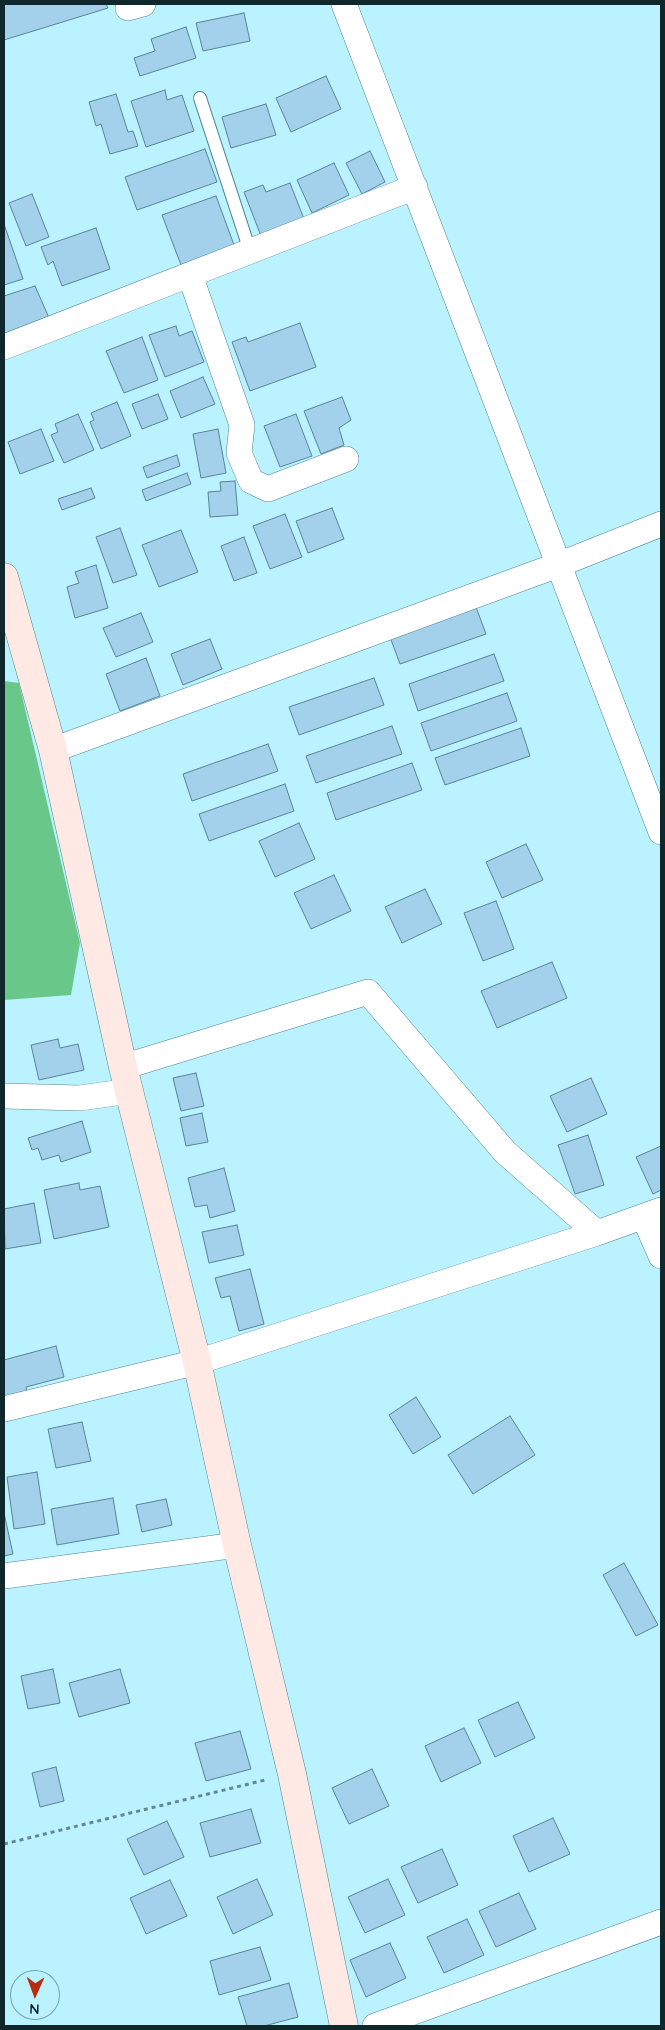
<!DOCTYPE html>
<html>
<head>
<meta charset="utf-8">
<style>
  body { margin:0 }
  #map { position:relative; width:665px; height:2030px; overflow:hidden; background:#baf2ff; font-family:Quicksand,sans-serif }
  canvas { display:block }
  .frame { position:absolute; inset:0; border:5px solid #10272c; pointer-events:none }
  .north { position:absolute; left:10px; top:1970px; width:50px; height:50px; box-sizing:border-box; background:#baf2ff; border:1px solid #76a1ab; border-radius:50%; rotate:182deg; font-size:14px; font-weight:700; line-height:20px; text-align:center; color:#10272c }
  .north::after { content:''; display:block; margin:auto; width:18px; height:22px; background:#b82d0f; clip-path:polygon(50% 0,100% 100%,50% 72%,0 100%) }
</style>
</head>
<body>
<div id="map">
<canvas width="665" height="2030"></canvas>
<div class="frame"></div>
<div class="north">N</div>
</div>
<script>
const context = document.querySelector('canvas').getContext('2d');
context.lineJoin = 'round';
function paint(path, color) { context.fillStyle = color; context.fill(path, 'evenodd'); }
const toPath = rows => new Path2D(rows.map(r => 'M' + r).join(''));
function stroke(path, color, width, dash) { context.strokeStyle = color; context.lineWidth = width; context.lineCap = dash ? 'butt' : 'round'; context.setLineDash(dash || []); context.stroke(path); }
const forest = toPath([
  [4,681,19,683,80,943,71,995,4,1000]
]);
const building = toPath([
  [4,4,106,4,108,8,4,40,4,4],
  [244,13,250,41,203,51,196,23,244,13],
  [186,27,196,58,140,76,134,58,155,51,151,39,186,27],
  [326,76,341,109,291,132,276,98,326,76],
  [165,90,167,100,182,95,194,131,146,147,131,101,165,90],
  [116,94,128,132,133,131,138,146,110,154,101,124,96,126,89,102,116,94],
  [266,104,276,135,231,148,222,117,266,104],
  [205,149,217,182,137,210,125,177,205,149],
  [370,151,385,182,362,194,346,163,370,151],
  [334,163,349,195,312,213,297,180,334,163],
  [290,183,304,219,261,236,244,192,263,185,266,192,290,183],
  [32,194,49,237,26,246,9,203,32,194],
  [216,196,234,245,181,265,162,215,216,196],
  [4,224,23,279,4,285,4,224],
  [96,228,110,269,62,286,53,261,48,265,41,247,96,228],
  [35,286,50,320,4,337,4,296,35,286],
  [300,323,316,367,250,391,232,342,246,337,248,342,300,323],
  [176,326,179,336,192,331,204,362,165,377,149,335,176,326],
  [142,337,158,380,124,393,106,351,142,337],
  [203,377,215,404,181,418,170,391,203,377],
  [158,394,168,419,142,429,132,404,158,394],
  [342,397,351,420,339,428,344,445,321,454,304,411,342,397],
  [117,402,131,436,101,449,90,422,94,420,91,413,117,402],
  [78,414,94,450,64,463,51,435,58,432,55,424,78,414],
  [296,414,312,456,280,467,264,426,296,414],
  [41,429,54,461,20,474,8,442,41,429],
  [218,429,226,473,201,478,193,434,218,429],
  [177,455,180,466,147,478,143,467,177,455],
  [187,473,191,484,146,501,142,490,187,473],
  [235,481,238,515,210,517,208,492,221,491,220,482,235,481],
  [91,488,95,498,62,510,58,499,91,488],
  [332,508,344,539,308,553,296,521,332,508],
  [285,514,302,557,270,569,253,526,285,514],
  [120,528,137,575,113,583,96,537,120,528],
  [181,530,198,572,159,587,142,545,181,530],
  [244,537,257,573,234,581,221,546,244,537],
  [96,565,108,608,75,618,67,587,79,583,75,572,96,565],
  [476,607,486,634,400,664,390,637,476,607],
  [141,613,153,642,116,657,103,628,141,613],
  [210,639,222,669,183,685,171,654,210,639],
  [494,654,504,681,418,711,409,684,494,654],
  [146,658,160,696,120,711,106,674,146,658],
  [374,678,384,705,299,735,289,707,374,678],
  [507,693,517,721,431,751,421,723,507,693],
  [392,726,402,754,316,783,306,756,392,726],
  [521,728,530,756,445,785,435,758,521,728],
  [268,744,278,771,192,801,183,774,268,744],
  [412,763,422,790,336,820,327,793,412,763],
  [285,784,294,811,209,841,199,814,285,784],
  [299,823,315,859,275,877,259,841,299,823],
  [526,844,543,880,502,898,486,862,526,844],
  [334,875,351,911,311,929,294,893,334,875],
  [425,889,442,924,402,943,385,907,425,889],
  [496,901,514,949,483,961,464,913,496,901],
  [552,962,567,998,497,1028,481,991,552,962],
  [58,1039,60,1048,78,1044,84,1070,39,1080,31,1045,58,1039],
  [196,1073,204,1106,181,1111,173,1078,196,1073],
  [591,1078,607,1114,567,1132,550,1096,591,1078],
  [202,1113,208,1142,186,1146,180,1118,202,1113],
  [82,1121,91,1152,61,1162,59,1155,42,1160,38,1148,32,1150,28,1138,82,1121],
  [588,1135,604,1185,575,1194,558,1145,588,1135],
  [661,1146,661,1190,653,1194,636,1157,661,1146],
  [224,1168,235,1211,210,1218,207,1205,195,1207,188,1178,224,1168],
  [79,1183,80,1190,100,1186,109,1227,54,1239,44,1190,79,1183],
  [34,1203,41,1243,5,1249,4,1209,34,1203],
  [237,1225,244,1255,209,1263,202,1232,237,1225],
  [250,1269,264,1324,239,1331,230,1296,221,1298,215,1278,250,1269],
  [56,1346,64,1377,26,1387,28,1395,4,1401,4,1360,56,1346],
  [416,1397,441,1437,413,1454,389,1415,416,1397],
  [510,1416,535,1455,473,1494,448,1455,510,1416],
  [82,1422,91,1461,56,1468,48,1429,82,1422],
  [37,1472,45,1524,14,1529,7,1477,37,1472],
  [113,1498,119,1534,57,1545,51,1509,113,1498],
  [166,1499,172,1525,142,1532,136,1505,166,1499],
  [4,1513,13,1554,4,1556,4,1513],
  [624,1563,658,1625,636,1636,603,1575,624,1563],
  [53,1669,60,1703,28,1709,21,1676,53,1669],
  [120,1669,130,1703,79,1717,69,1683,120,1669],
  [518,1702,535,1738,495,1757,478,1720,518,1702],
  [464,1728,481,1763,441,1782,425,1746,464,1728],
  [240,1731,251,1769,206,1781,195,1743,240,1731],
  [56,1767,64,1801,40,1807,32,1773,56,1767],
  [372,1769,389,1806,349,1824,332,1788,372,1769],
  [251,1809,261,1843,210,1857,200,1823,251,1809],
  [553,1818,570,1854,529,1872,513,1836,553,1818],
  [167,1821,184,1857,144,1875,127,1839,167,1821],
  [442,1849,458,1885,418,1903,401,1867,442,1849],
  [257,1879,273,1915,233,1934,217,1897,257,1879],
  [388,1879,405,1915,365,1933,348,1897,388,1879],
  [170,1880,187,1916,146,1934,130,1898,170,1880],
  [519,1893,536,1929,496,1947,479,1911,519,1893],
  [467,1919,484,1955,444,1973,427,1937,467,1919],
  [390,1943,406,1978,366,1997,350,1960,390,1943],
  [260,1947,271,1980,219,1995,210,1961,260,1947],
  [289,1983,298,2017,264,2026,247,2026,238,1997,289,1983]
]);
const path = toPath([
  [4,1844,265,1780]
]);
const lane = toPath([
  [200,98,250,251]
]);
const street = toPath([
  [344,4,661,832],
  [128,8,143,4],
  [190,275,242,425,239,453,251,481,268,489,346,459],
  [4,347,415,187],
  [53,750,558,565,661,524],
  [123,1067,368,992,505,1152,597,1233],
  [4,1096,80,1098,130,1091],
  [644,1217,661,1256],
  [4,1409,197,1362,597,1233,661,1210],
  [4,1576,237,1545],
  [375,2026,661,1922]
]);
const secondary = toPath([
  [4,577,53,750,123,1067,197,1362,237,1545,292,1774,344,2026]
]);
paint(forest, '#69c889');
paint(building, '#a3d0ea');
stroke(building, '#58839b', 1);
stroke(lane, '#518792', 14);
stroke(street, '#518792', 26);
stroke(secondary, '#518792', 29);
stroke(path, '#628992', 3, [4, 4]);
stroke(lane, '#fff', 12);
stroke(street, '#fff', 25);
stroke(secondary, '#ffe9e4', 28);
</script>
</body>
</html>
